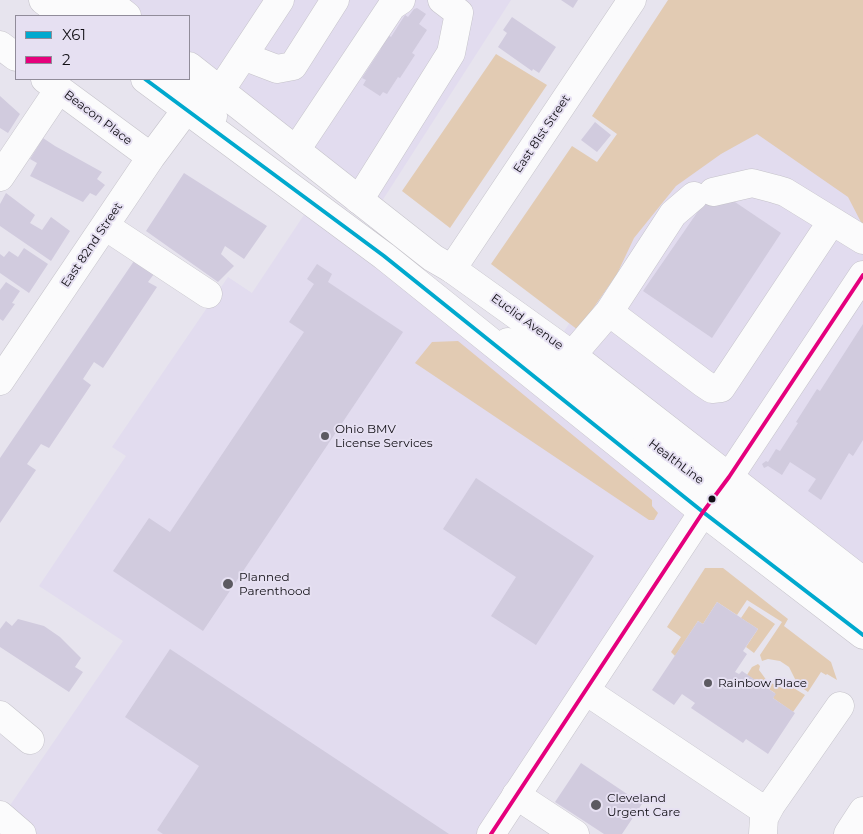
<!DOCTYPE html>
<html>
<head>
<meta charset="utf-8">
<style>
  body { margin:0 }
  #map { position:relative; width:863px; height:834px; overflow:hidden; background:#e7e4ee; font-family:Montserrat,sans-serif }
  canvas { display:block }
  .legend { position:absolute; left:15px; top:15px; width:175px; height:65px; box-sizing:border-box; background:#e6e0f2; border:1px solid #918c9a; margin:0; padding:6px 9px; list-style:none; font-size:15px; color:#110f15 }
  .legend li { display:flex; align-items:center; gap:10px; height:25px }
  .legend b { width:25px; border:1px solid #918c9a }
</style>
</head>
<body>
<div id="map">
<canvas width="863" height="834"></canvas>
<ul class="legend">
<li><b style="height:6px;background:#00a9ce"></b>X61</li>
<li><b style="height:6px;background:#e5007d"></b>2</li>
</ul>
</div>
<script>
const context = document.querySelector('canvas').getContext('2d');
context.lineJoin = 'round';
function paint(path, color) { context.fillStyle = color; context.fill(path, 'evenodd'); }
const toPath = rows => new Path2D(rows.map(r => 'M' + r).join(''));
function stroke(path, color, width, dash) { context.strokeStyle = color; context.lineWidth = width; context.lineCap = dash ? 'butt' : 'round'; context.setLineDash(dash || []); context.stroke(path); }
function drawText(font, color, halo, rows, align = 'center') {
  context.font = font + ' Montserrat,sans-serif'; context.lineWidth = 4; context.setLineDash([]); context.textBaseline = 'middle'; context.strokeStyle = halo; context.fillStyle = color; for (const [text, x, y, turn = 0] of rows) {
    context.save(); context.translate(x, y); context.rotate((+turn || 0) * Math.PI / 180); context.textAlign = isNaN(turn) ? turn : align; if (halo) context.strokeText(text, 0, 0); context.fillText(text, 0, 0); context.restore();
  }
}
const built = toPath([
  [107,0,511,0,375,212,189,66,189,16,127,16],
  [789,0,863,0,863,581,556,343],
  [312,203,703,512,491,834,22,834,2,817,123,641,39,586,126,456,112,447,228,277,252,293]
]);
const green = toPath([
  [668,0,863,0,863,226,848,197,757,134,721,154,676,186,634,238,617,274,578,330,491,264,572,146,597,162,617,134,592,116],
  [496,54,547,85,450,228,402,191],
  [458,341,652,500,652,506,658,513,654,520,649,520,415,363,432,342],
  [705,568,723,568,788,619,784,626,831,662,837,680,827,674,826,675,821,672,808,692,798,685,789,667,780,661,768,659,762,661,760,655,782,622,747,600,737,615,717,602,703,624,698,621,675,656,671,652,681,637,667,627],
  [749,606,775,624,754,653,746,647,758,629,741,618],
  [758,664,760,666,759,670,762,674,767,681,782,688,792,687,805,695,793,712,773,698,775,693,747,675,752,667]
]);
const building = toPath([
  [561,0,578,0,573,8],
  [417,8,426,14,419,24,427,30,412,53,415,55,400,78,398,77,387,94,383,92,380,96,363,85,366,80,362,78,381,49,379,48,388,35,391,37,405,15,408,17,414,9],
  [512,17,556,47,539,73,533,69,532,71,498,47,507,33,503,30],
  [0,96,20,114,8,133,0,128],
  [595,122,611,135,597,152,581,140],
  [43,138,55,146,102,172,97,179,105,185,96,196,90,193,83,202,30,176,37,163,30,159],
  [184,173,267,226,244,259,225,246,221,254,234,266,218,282,146,231],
  [6,193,35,215,30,223,42,230,51,217,70,231,51,261,0,226,0,204],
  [732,200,781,233,712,338,643,291,703,204],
  [24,248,48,264,29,293,0,273,0,254,4,257,9,251,18,257],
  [134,261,154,274,148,282,157,287,103,368,94,362,83,379,91,385,49,448,41,444,27,464,36,470,0,523,0,458],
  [317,264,332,274,328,282,403,332,203,631,113,571,149,518,170,532,304,332,289,322,314,284,307,279],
  [6,282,20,291,12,303,15,304,3,321,0,319,0,290],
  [863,324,863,440,853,456,849,453,821,500,808,491,816,479,790,462,782,475,768,466,764,468,762,464,766,461,768,462,776,449,780,451,798,423,796,422,817,389,820,391],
  [476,478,594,556,536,645,491,616,516,577,443,529],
  [717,602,758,629,743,651,747,654,735,672,739,674,742,671,776,694,773,698,795,713,768,754,746,739,743,743,691,708,695,703,682,694,674,705,652,690,698,621,703,624],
  [18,619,44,626,60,637,81,658,75,667,83,672,69,692,0,647,0,629,6,621,12,626],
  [170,649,327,753,449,834,163,834,157,830,199,766,125,717],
  [581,763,642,804,622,834,604,834,555,802]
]);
const minor = toPath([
  [80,0,101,16],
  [0,45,16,57],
  [243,56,277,69,293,66,335,0],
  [45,79,151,157],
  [171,79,213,116],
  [220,91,280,0],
  [296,150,392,6,401,0],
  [0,177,59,89],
  [713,192,752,183,775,189,785,192,863,240],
  [359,200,451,53,459,13,442,0],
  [105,226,208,294],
  [452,269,632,0],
  [609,312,703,383,712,389,721,388,832,221],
  [508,342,577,388,600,405,846,592,863,606],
  [572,355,609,312,673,214,694,196],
  [0,381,151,157,186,110],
  [586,691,767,812],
  [0,715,30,740],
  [516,795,575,834],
  [763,834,764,818,771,805,840,706],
  [848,834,863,811]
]);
const major = toPath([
  [43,0,64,16],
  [107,0,127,16],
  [189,66,433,258,452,269,572,355,863,581],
  [145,79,384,256,703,512,863,635],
  [0,815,22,834],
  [491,834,703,512,729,477,863,275]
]);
const bus1 = toPath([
  [145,79,384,256,703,512,863,635]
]);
const bus2 = toPath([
  [491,834,703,512,729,477,863,275]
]);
const markers = [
  [325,436,5,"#5c5a61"],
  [712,499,4.5,"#110f15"],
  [228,584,6,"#5c5a61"],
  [708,683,5,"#5c5a61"],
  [596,805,6,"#5c5a61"]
];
const streetNames = [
  ["Beacon Place",98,118,37],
  ["East 81st Street",542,134,-56],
  ["East 82nd Street",92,245,-56],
  ["Euclid Avenue",527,322,36],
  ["HealthLine",676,462,37]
];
const poiNames = [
  ["Ohio BMV",335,429],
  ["License Services",335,443],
  ["Planned",239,577],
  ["Parenthood",239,591],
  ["Rainbow Place",718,683],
  ["Cleveland",607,798],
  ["Urgent Care",607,812]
];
paint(built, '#e2dcef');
paint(green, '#e2cbb3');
paint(building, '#d1cbde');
stroke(minor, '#c5c3ca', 29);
stroke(major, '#c5c3ca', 29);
stroke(minor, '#fbfbfc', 28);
stroke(major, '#fbfbfc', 28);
stroke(bus1, '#00a9ce', 4);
stroke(bus2, '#e5007d', 4);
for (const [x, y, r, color] of markers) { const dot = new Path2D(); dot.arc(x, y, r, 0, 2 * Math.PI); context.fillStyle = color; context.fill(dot); stroke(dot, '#e6e0f2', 2); }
drawText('12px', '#110f15', '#e6e0f2', streetNames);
drawText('12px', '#110f15', '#e6e0f2', poiNames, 'left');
</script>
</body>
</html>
